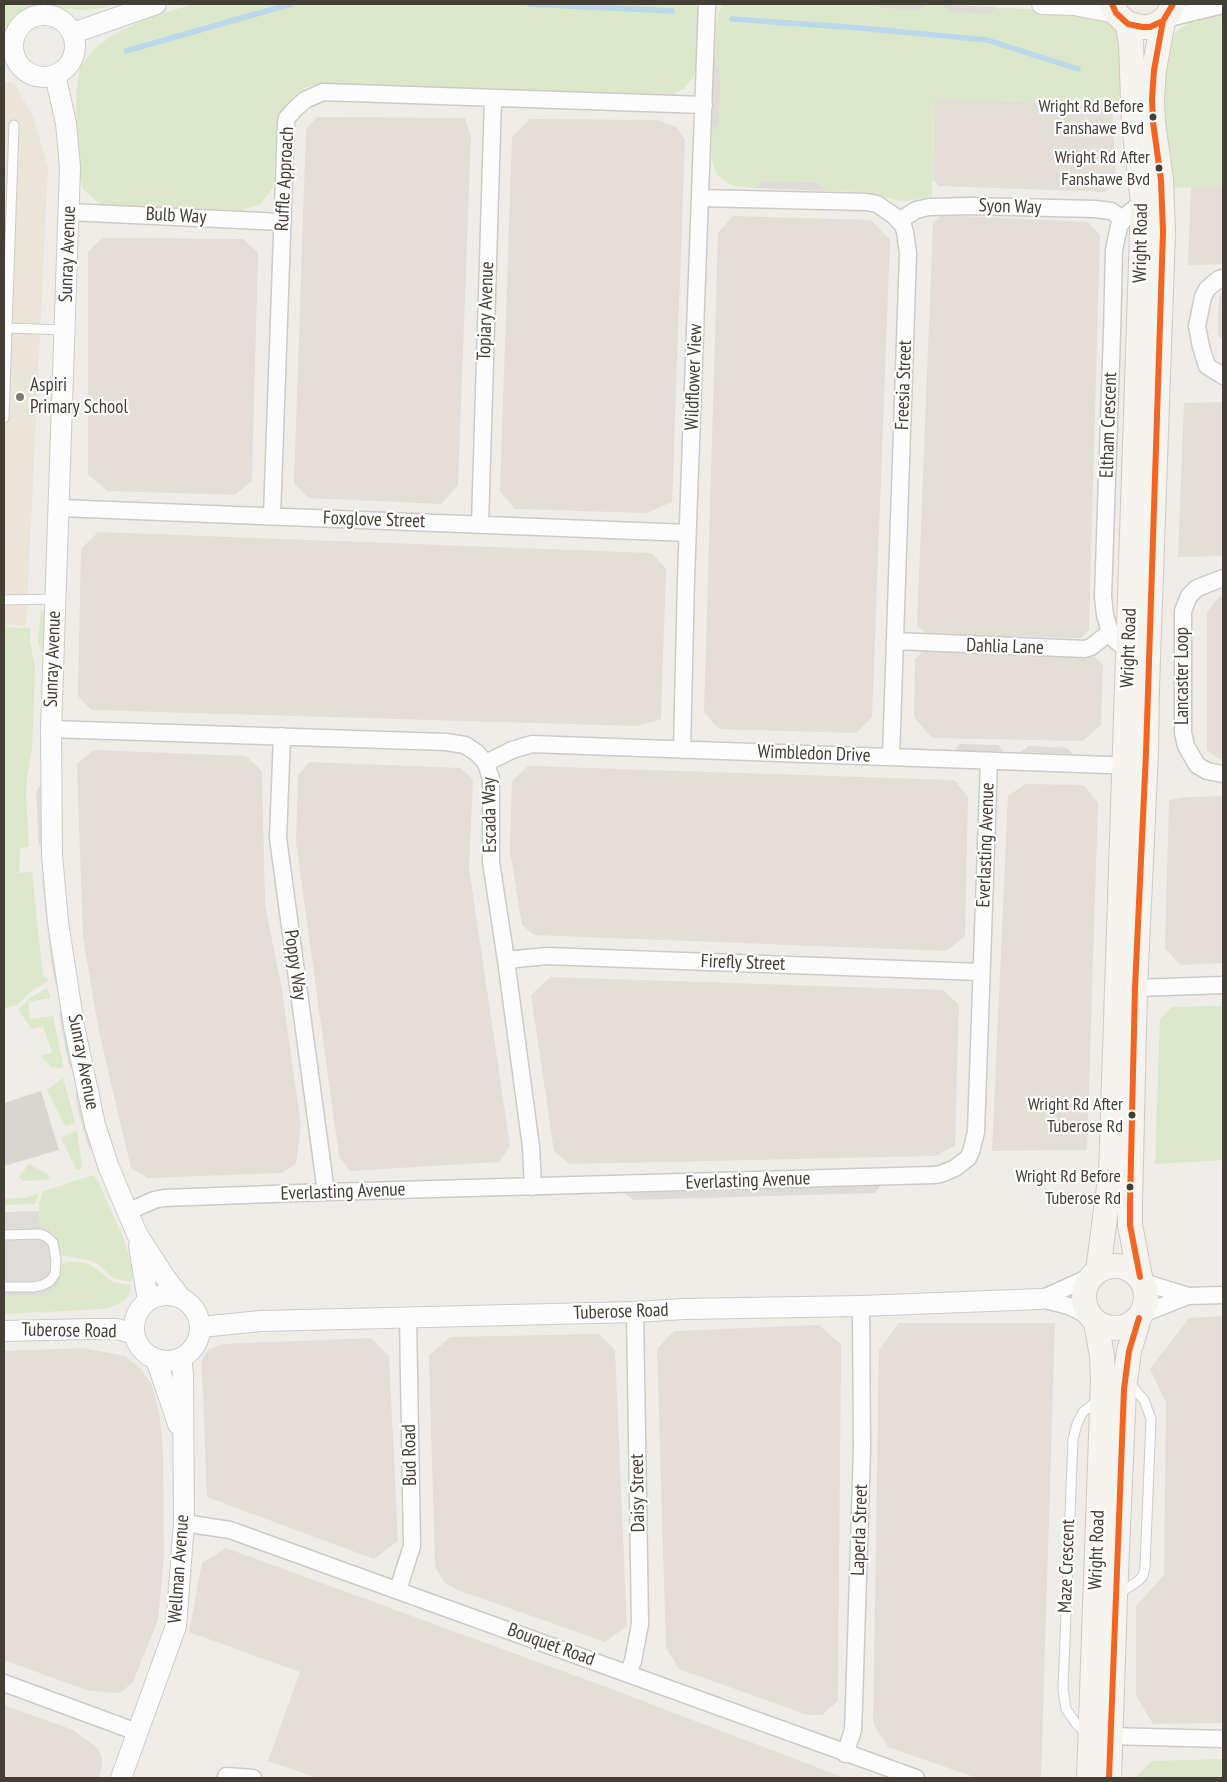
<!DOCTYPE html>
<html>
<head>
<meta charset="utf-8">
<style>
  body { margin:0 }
  #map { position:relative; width:1227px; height:1782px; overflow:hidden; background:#efede8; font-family:"PT Sans Narrow",sans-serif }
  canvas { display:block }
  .frame { position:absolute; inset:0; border:5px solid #443f35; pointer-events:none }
</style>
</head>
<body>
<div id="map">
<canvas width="1227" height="1782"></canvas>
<div class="frame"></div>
</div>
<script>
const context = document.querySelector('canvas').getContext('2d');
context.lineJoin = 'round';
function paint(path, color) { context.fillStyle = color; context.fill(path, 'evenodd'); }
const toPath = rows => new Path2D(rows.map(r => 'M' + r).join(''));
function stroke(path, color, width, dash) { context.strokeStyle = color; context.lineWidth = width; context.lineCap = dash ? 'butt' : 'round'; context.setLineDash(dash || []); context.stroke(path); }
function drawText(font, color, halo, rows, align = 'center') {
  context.font = font + ' "PT Sans Narrow",sans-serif'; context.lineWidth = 4.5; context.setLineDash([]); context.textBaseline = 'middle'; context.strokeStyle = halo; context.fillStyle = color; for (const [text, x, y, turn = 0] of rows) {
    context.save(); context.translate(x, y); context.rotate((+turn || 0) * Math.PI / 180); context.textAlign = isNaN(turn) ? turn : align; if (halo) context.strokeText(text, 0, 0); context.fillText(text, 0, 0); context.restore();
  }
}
const residential = toPath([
  [934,98,1112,104,1116,180,1106,192,939,186,933,180],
  [317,117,465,118,471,136,458,485,441,504,308,498,294,483,306,129],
  [530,119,658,120,676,127,685,139,672,502,646,513,515,509,500,491,512,137],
  [1223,186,1223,264,1188,265,1191,187],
  [942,215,1088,222,1100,235,1089,630,1081,638,927,634,917,626,933,223],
  [733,216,871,220,890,240,872,717,856,733,719,729,704,712,718,233],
  [102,238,243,239,258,253,252,481,235,495,108,491,88,475,88,252],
  [1223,288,1223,340,1218,335,1218,325,1219,299],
  [1223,402,1223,556,1178,557,1184,403],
  [98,532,652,553,666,569,661,719,636,726,91,710,78,696,81,549],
  [1220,596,1223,596,1223,758,1219,759,1207,750,1207,612],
  [925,651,1095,657,1103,665,1101,725,1083,741,932,738,914,717,915,659],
  [94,750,246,756,262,771,265,905,282,990,301,1126,296,1164,282,1173,148,1178,131,1168,99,1032,83,937,77,764],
  [309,762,460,768,473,779,469,868,510,1146,499,1162,350,1171,339,1156,296,842,298,775],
  [528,766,954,780,968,797,965,936,946,951,534,935,522,925,510,851,512,781],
  [1025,784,1084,785,1098,803,1087,1150,992,1151,1008,796],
  [1223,796,1223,963,1180,965,1165,948,1169,800,1188,797],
  [550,977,943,990,959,1005,955,1146,935,1156,570,1164,554,1151,531,995],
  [1223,1316,1223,1723,1153,1724,1136,1696,1136,1606,1164,1575,1166,1403,1150,1369,1189,1318],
  [899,1323,1055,1323,1041,1778,977,1778,888,1747,873,1723,879,1350],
  [819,1325,841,1344,838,1701,822,1715,808,1715,679,1669,666,1648,657,1349,674,1331],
  [599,1334,615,1350,627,1626,605,1642,455,1589,444,1582,435,1566,429,1356,450,1337],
  [371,1338,389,1356,398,1541,374,1559,207,1497,203,1393,201,1362,208,1350,222,1344],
  [83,1348,125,1356,140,1368,151,1383,159,1411,163,1451,164,1554,158,1620,133,1682,121,1692,113,1693,86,1690,4,1660,4,1351],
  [226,1548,598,1684,845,1778,317,1778,268,1761,300,1672,189,1632,202,1563],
  [4,1705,73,1730,95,1746,100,1752,102,1759,102,1765,99,1778,4,1778]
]);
const education = toPath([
  [4,82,14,83,33,116,48,168,26,626,4,625]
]);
const green = toPath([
  [4,4,117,4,102,8,80,10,59,8,34,9,20,15,4,29],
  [193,4,696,4,699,20,696,69,693,78,684,88,674,94,662,95,326,84,313,85,303,89,293,97,285,106,279,118,277,124,273,187,261,204,243,210,119,207,100,204,83,189,79,176,76,98,80,67,93,50,113,35,145,19],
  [723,4,930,4,1082,12,1104,17,1120,30,1126,104,934,98,932,196,924,198,905,201,896,200,866,192,825,191,817,183,762,181,755,188,733,186,724,181,717,174,711,159,712,132,719,125,720,70,714,62,716,22,720,8],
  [1223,14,1223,186,1169,188,1159,102,1172,37,1178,30,1191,22],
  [41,610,46,612,45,651,41,650,38,642],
  [4,627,30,628,30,642,35,666,32,750,27,778,26,793,29,847,20,848,19,873,32,872,43,977,47,977,48,981,29,993,18,1004,4,1009],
  [48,988,50,998,28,1002,31,1019,53,1016,62,1060,63,1067,60,1068,51,1067,41,1056,52,1052,43,1027,32,1029,18,1010,31,997],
  [1223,1006,1223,1160,1155,1164,1160,1019,1172,1007],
  [63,1078,75,1122,68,1126,65,1126,47,1090],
  [75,1131,77,1131,82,1166,79,1170,76,1169,61,1138],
  [29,1164,50,1176,47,1180,23,1181,19,1177],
  [93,1175,98,1181,125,1242,134,1276,130,1282,113,1278,98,1264,88,1260,61,1255,59,1239,55,1234,48,1228,39,1225,39,1203,42,1196,42,1192],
  [39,1193,35,1204,4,1205,4,1199,25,1198],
  [66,1262,81,1262,89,1264,113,1282,131,1285,130,1293,123,1302,105,1309,4,1314,4,1296,41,1295,61,1273,62,1264],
  [1223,1759,1223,1778,1135,1778,1152,1761]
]);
const parking = toPath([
  [878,4,929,4,920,10,881,8],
  [943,5,997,7,988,14,951,12],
  [714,62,720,70,720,90,719,125,712,132],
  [762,181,817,183,825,191,755,188],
  [960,744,998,745,1003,751,954,751],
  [1029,746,1067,748,1073,754,1020,752],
  [43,782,43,849,39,844,36,792],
  [48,869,62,989,55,983,51,961,42,879,43,874],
  [64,1003,77,1071,72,1070,68,1062,59,1014],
  [80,1086,97,1153,90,1149,88,1146,79,1113,75,1095],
  [880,1186,875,1193,633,1200,625,1193],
  [39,1211,39,1225,48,1228,59,1239,62,1264,60,1279,56,1287,41,1295,4,1296,4,1212]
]);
const stream = toPath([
  [529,4,672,11],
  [732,19,860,28,987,40,1078,69],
  [126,51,291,4]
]);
const building = toPath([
  [41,1091,59,1150,4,1166,4,1103]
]);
const service = toPath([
  [7,328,14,125],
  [4,418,7,328,65,330],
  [4,600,55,599],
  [4,1235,40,1234,47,1237,53,1243,56,1260,55,1274,50,1281,43,1285,33,1287,4,1287],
  [1117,1595,1138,1581,1143,1576,1145,1567,1151,1419,1144,1400,1129,1383],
  [1088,1734,1077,1725,1066,1709,1063,1689,1073,1439,1077,1424,1083,1412,1098,1400]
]);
const minor = toPath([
  [1165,19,1223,5],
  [700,198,867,202,877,204,893,215,903,225,905,232,908,253,891,757],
  [69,212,283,222],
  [899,221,916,210,929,207,972,206,1095,209,1111,211,1123,219],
  [1223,278,1219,279,1207,289,1203,297,1197,326,1201,347,1207,366,1223,376],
  [60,508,688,533],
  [272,516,286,123,287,118,296,108,305,100,323,92,704,105],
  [480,524,493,98],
  [1223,578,1197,588,1189,596,1183,611,1183,733,1186,746,1197,765,1207,771,1223,774],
  [895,641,1085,649,1091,647,1110,632],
  [1128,651,1115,640,1110,632,1105,615,1103,596,1112,333,1114,250,1119,226,1130,212,1143,202],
  [51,729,446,742,465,745,477,753,486,763,491,779,491,862,506,960,531,1147,533,1187],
  [282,736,278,838,326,1192],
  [682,750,686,578,707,4],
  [486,763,512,750,532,744,1135,766],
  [506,960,547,956,980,972],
  [1135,988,1223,985],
  [127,1212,154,1200,164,1198,326,1192,933,1175,941,1174,955,1168,968,1158,971,1152,976,1132,989,761],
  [1143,1282,1188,1296,1223,1295],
  [1041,1299,1092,1276],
  [1041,1299,1069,1306,1091,1317],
  [1142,1314,1188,1296],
  [184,1523,230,1530,916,1778],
  [398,1590,412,1546,408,1318],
  [628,1673,633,1661,640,1624,635,1312],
  [4,1683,137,1732],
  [1110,1736,1223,1739],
  [845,1754,853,1730,854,1704,862,1449,861,1306],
  [226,1776,253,1778]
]);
const tertiary = toPath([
  [1042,4,1074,5,1116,13],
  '13 46a31 31 0 1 1 62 0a31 31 0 1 1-62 0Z',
  [73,33,156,4],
  [55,75,66,123,70,167,51,729,52,855,58,922,74,1026,95,1125,109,1168,137,1234,164,1276,180,1297],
  [139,1246,148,1300],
  '134 1328a33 33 0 1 1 66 0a33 33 0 1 1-66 0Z',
  [201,1327,261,1321,635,1312,684,1309,861,1306,1041,1299],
  [4,1331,91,1329,117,1329,134,1334],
  [156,1359,178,1424],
  [121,1778,176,1626,184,1523,183,1374,181,1358]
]);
const secondary = toPath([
  [1112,4,1116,13,1122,19,1128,24,1142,27,1150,27,1163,21,1169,13,1173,4],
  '1084 1297a31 31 0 1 1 62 0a31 31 0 1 1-62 0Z',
  [1098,1271,1111,1172,1143,202,1134,124,1131,44,1128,24],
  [1140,1277,1130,1225,1130,1203,1135,988,1146,753,1147,688,1163,232,1161,180,1153,122,1152,99,1154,70,1163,21],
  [1089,1778,1103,1380,1102,1356,1096,1322],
  [1109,1778,1115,1597,1124,1389,1129,1351,1139,1318]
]);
const bus1 = toPath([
  [1112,4,1116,13,1128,24,1142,27,1150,27,1163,21,1173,4],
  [1140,1277,1130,1225,1130,1203,1135,988,1146,753,1163,232,1161,180,1153,122,1152,99,1154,70,1163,21],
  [1109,1778,1124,1389,1129,1351,1139,1318]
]);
const markers = [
  [1153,117,4.5,"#443f35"],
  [1159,168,4.5,"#443f35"],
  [20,397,5,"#807c74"],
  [1132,1115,4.5,"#443f35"],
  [1130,1187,4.5,"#443f35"]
];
const busNames = [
  ["Wright Rd Before",1144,107],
  ["Fanshawe Bvd",1144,129],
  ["Wright Rd After",1150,158],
  ["Fanshawe Bvd",1150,180],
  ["Wright Rd After",1123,1105],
  ["Tuberose Rd",1123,1127],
  ["Wright Rd Before",1121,1177],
  ["Tuberose Rd",1121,1199]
];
const streetNames = [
  ["Ruffle Approach",285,179,-87],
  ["Syon Way",1010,207,2],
  ["Bulb Way",176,216,3],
  ["Wright Road",1141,243,-89],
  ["Sunray Avenue",68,254,-88],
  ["Topiary Avenue",486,311,-88],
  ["Wildflower View",694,377,-88],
  ["Freesia Street",904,385,-88],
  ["Eltham Crescent",1109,425,-88],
  ["Foxglove Street",374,520,2],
  ["Dahlia Lane",1005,647,2],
  ["Wright Road",1129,648,-88],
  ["Sunray Avenue",53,659,-88],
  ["Lancaster Loop",1183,676,-90],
  ["Wimbledon Drive",814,754,2],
  ["Escada Way",490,815,-91],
  ["Everlasting Avenue",986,845,-88],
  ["Firefly Street",743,963,2],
  ["Poppy Way",295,965,82],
  ["Sunray Avenue",83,1062,79],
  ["Everlasting Avenue",748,1181,-2],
  ["Everlasting Avenue",343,1192,-2],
  ["Tuberose Road",621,1312,-2],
  ["Tuberose Road",69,1331,1],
  ["Bud Road",410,1455,-91],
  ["Daisy Street",638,1493,-91],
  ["Laperla Street",860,1530,-88],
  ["Wright Road",1097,1550,-88],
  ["Maze Crescent",1067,1566,-88],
  ["Wellman Avenue",179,1569,-86],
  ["Bouquet Road",551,1645,20]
];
const poiNames = [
  ["Aspiri",30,386],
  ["Primary School",30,408]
];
paint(residential, '#e3dfd6');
paint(education, '#e9e5d8');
paint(green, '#dbe8c9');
paint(parking, '#dedcd8');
stroke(stream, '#bad7eb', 5.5);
paint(building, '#d8d6d1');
stroke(service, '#cdcbc6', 11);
stroke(minor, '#cdcbc6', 19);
stroke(tertiary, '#cdcbc6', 22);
stroke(secondary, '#cecac0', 26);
stroke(service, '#fdfcfc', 9);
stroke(minor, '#fdfcfc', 16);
stroke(tertiary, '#fdfcfc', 20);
stroke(secondary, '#f6f4ee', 24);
stroke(bus1, '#f26522', 6);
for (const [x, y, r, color] of markers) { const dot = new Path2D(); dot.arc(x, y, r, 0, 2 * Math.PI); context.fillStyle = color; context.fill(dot); stroke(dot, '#fff', 2); }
drawText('18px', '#443f35', '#fff', busNames, 'right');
drawText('19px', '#443f35', '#fff', streetNames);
drawText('19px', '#443f35', '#fff', poiNames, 'left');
</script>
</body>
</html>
